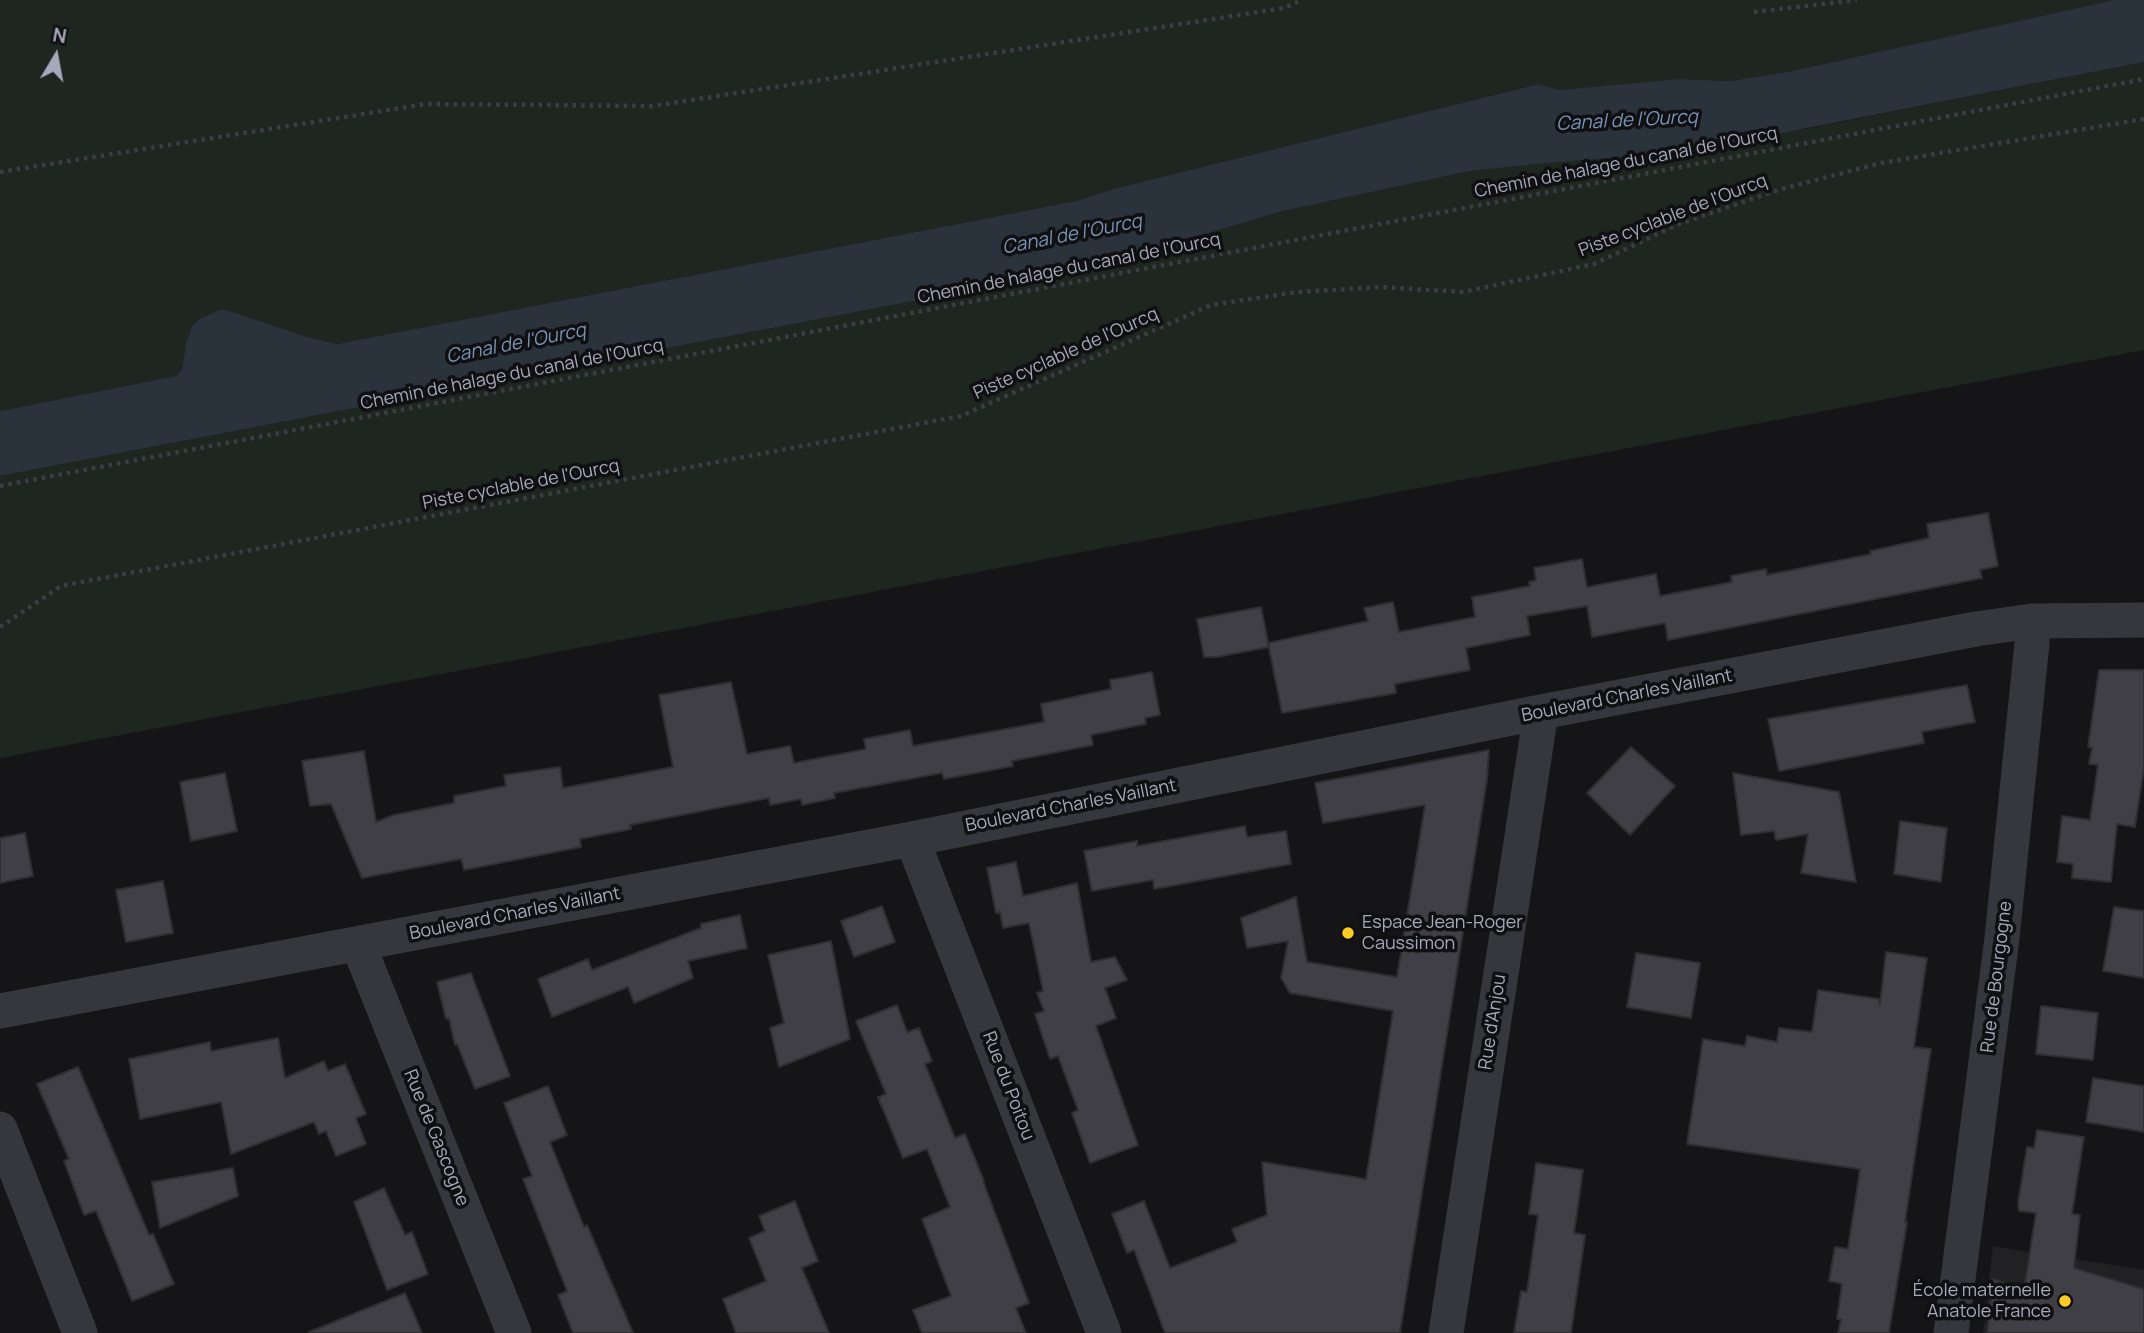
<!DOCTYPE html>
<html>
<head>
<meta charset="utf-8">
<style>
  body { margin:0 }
  #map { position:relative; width:2144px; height:1333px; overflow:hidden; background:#151517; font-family:Manrope,sans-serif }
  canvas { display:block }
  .north { position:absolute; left:21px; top:21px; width:70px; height:70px; -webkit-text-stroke:5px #101012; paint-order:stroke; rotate:10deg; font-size:19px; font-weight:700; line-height:28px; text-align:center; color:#a6a9b9 }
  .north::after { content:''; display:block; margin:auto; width:24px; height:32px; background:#a6a9b9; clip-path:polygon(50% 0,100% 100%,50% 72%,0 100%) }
</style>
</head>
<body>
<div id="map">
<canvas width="2144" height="1333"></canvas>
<div class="north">N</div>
</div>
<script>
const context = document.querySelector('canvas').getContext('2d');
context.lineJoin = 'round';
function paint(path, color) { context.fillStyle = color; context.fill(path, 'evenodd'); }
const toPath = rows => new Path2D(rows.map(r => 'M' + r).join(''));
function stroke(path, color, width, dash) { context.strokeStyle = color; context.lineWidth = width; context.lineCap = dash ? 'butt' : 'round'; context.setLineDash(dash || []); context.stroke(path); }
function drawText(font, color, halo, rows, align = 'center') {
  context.font = font + ' Manrope,sans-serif'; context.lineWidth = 7; context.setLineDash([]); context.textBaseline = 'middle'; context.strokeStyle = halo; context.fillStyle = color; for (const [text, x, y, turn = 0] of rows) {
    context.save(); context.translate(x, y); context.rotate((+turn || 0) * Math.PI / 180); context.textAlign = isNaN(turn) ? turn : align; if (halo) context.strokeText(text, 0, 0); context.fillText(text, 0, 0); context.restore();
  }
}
const built = toPath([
  [1993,1246,2144,1270,2144,1333,1983,1333]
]);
const green = toPath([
  [0,0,2114,0,1792,71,1730,81,1678,79,1559,90,1537,84,1117,188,1076,201,337,344,304,336,186,343,182,370,176,376,0,411],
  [2144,62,2144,350,0,758,0,476,1148,256,1195,237,1283,211,1470,171,1805,129]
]);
const water = toPath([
  [2114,0,2144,0,2144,62,1680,153,1545,163,1470,171,1283,211,1195,237,1148,256,0,476,0,411,176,376,182,370,186,343,193,325,201,318,223,309,304,336,337,344,1076,201,1117,188,1538,84,1559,90,1678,79,1730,81,1792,71]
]);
const building = toPath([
  [1988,513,1998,566,1980,570,1982,578,1668,640,1665,623,1592,637,1587,606,1527,616,1530,635,1466,648,1470,670,1395,684,1396,693,1282,713,1268,643,1368,621,1364,608,1393,602,1399,632,1475,617,1472,597,1530,586,1529,582,1536,580,1534,568,1582,559,1587,587,1656,574,1660,596,1732,582,1731,576,1766,569,1767,575,1871,554,1870,551,1929,538,1927,524,1988,513],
  [1261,607,1269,647,1217,657,1204,657,1197,619,1261,607],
  [2099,670,2144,670,2144,767,2135,827,2117,824,2111,882,2072,878,2073,864,2057,862,2062,816,2090,820,2098,765,2089,764,2092,748,2088,747,2099,670],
  [1152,672,1160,715,1145,718,1146,724,1091,735,1093,745,1012,761,1013,766,944,779,942,773,834,793,835,798,802,805,801,799,770,805,769,798,630,825,631,829,580,839,581,847,464,870,461,859,362,878,331,804,310,806,302,761,364,751,376,822,394,815,454,803,454,796,506,786,504,775,560,767,563,788,673,767,659,695,731,682,747,754,790,746,794,763,866,749,864,739,910,730,913,746,1044,722,1041,704,1111,689,1110,680,1152,672],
  [1967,685,1975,722,1922,732,1924,743,1779,771,1768,719,1967,685],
  [1631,747,1675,786,1630,835,1587,793,1631,747],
  [1489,750,1487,779,1400,1333,1165,1333,1134,1250,1127,1253,1112,1214,1144,1201,1170,1268,1237,1242,1232,1229,1267,1215,1262,1162,1366,1179,1393,1011,1290,993,1281,978,1288,941,1247,948,1241,918,1296,897,1307,962,1397,977,1425,805,1323,823,1315,783,1489,750],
  [225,773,237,831,191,841,180,782,225,773],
  [1733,773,1839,792,1856,882,1801,873,1808,834,1776,840,1774,831,1741,835,1733,773],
  [1900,821,1947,828,1941,882,1894,874,1900,821],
  [1245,826,1247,837,1286,831,1291,864,1154,889,1153,880,1092,891,1084,851,1137,841,1137,846,1245,826],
  [25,833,33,876,0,883,0,838,25,833],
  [1016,862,1023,896,1077,883,1091,962,1115,957,1127,980,1105,988,1116,1018,1096,1026,1138,1145,1090,1163,1072,1113,1078,1110,1058,1056,1050,1059,1035,1014,1044,1011,1037,993,1043,991,1029,923,1003,928,1000,912,996,913,987,868,1016,862],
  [163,881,173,933,126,942,116,890,163,881],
  [882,906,895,942,854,957,841,921,882,906],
  [2114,907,2144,911,2144,978,2103,971,2114,907],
  [740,915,747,948,688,961,693,978,634,1003,628,987,552,1017,538,979,588,959,592,970,701,928,701,924,740,915],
  [831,941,850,1039,779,1067,770,1028,784,1023,768,955,831,941],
  [1886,952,1927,958,1914,1047,1931,1049,1905,1222,1907,1222,1889,1333,1838,1333,1841,1319,1837,1319,1842,1284,1829,1281,1835,1247,1848,1249,1860,1169,1687,1144,1703,1039,1745,1046,1747,1036,1777,1042,1779,1028,1812,1032,1818,990,1879,999,1880,1005,1886,952],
  [1636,953,1700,963,1691,1018,1627,1007,1636,953],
  [471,973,510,1076,475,1089,457,1044,455,1045,449,1018,446,1019,437,982,471,973],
  [897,1005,907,1032,919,1028,932,1061,925,1064,955,1138,965,1134,984,1181,983,1181,1029,1303,1016,1308,1026,1333,922,1333,913,1310,951,1296,922,1219,950,1207,927,1149,903,1158,878,1097,886,1094,856,1021,897,1005],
  [2041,1006,2098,1013,2093,1060,2036,1054,2041,1006],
  [278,1038,285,1078,324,1061,328,1071,345,1064,366,1114,356,1118,366,1144,336,1156,326,1131,319,1134,314,1122,231,1154,221,1102,140,1119,129,1059,210,1042,211,1051,278,1038],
  [78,1067,149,1235,153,1234,174,1284,132,1301,96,1211,84,1215,64,1161,69,1159,37,1084,78,1067],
  [2093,1078,2144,1086,2144,1132,2086,1122,2093,1078],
  [548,1086,567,1135,550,1142,584,1227,587,1225,633,1333,573,1333,558,1295,567,1291,523,1179,532,1176,504,1103,548,1086],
  [2037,1130,2084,1137,2072,1214,2080,1215,2074,1268,2144,1289,2144,1333,1987,1333,1993,1279,2024,1289,2036,1213,2019,1211,2018,1203,2027,1147,2034,1148,2037,1130],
  [1536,1163,1583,1170,1574,1233,1585,1235,1571,1333,1514,1333,1521,1291,1527,1292,1538,1215,1529,1214,1536,1163],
  [233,1168,238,1196,160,1228,152,1182,233,1168],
  [384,1188,405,1235,412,1232,428,1274,387,1290,354,1202,384,1188],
  [795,1201,818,1261,802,1268,829,1333,736,1333,723,1299,766,1281,749,1238,765,1231,759,1216,795,1201],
  [405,1293,422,1333,309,1333,309,1332,405,1293]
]);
const path = toPath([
  [1754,12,1857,0],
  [0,172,426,104,653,106,1284,8,1302,0],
  [0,486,2144,79],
  [0,627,61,586,961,416,1211,305,1297,292,1381,287,1463,292,1594,264,1679,224,1778,190,1881,163,2144,119]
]);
const minor = toPath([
  [912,839,1104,1333],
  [358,944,514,1333],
  [0,1011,912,839,1541,712,1976,629,2032,621,2144,620],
  [0,1129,80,1333],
  [1446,1333,1541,712],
  [1951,1333,2002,938,2032,643,2032,621]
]);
const markers = [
  [1348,933,7,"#ffcc25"],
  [2065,1301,7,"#ffcc25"]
];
const streetNames = [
  ["Chemin de halage du canal de l'Ourcq",1626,163,-11],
  ["Piste cyclable de l'Ourcq",1673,216,-21],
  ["Chemin de halage du canal de l'Ourcq",1069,269,-11],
  ["Piste cyclable de l'Ourcq",1066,354,-24],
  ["Chemin de halage du canal de l'Ourcq",512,375,-11],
  ["Piste cyclable de l'Ourcq",521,485,-11],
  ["Boulevard Charles Vaillant",1627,696,-11],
  ["Boulevard Charles Vaillant",1071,806,-11],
  ["Boulevard Charles Vaillant",515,914,-11],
  ["Rue de Bourgogne",1997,977,-83],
  ["Rue d'Anjou",1493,1022,-81],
  ["Rue du Poitou",1008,1086,69],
  ["Rue de Gascogne",436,1138,68]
];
const poiNames = [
  ["Espace Jean-Roger",1362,923],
  ["Caussimon",1362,944],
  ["École maternelle",2051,1291,"right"],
  ["Anatole France",2051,1312,"right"]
];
const waterNames = [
  ["Canal de l'Ourcq",1627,121,-3],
  ["Canal de l'Ourcq",1072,235,-11],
  ["Canal de l'Ourcq",516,344,-11]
];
paint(built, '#212124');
paint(green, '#1d261f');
paint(water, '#2a323c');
paint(building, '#3f3f45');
stroke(building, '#2f2f33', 2);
stroke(path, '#3c3d44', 4.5, [3.5, 5]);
stroke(minor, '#36363d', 35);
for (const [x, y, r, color] of markers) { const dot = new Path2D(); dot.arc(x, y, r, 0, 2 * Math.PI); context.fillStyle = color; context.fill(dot); stroke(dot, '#101012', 2.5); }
drawText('18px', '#a6a9b9', '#101012', streetNames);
drawText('18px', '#a6a9b9', '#101012', poiNames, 'left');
drawText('italic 19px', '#7994b7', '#101012', waterNames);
</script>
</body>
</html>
